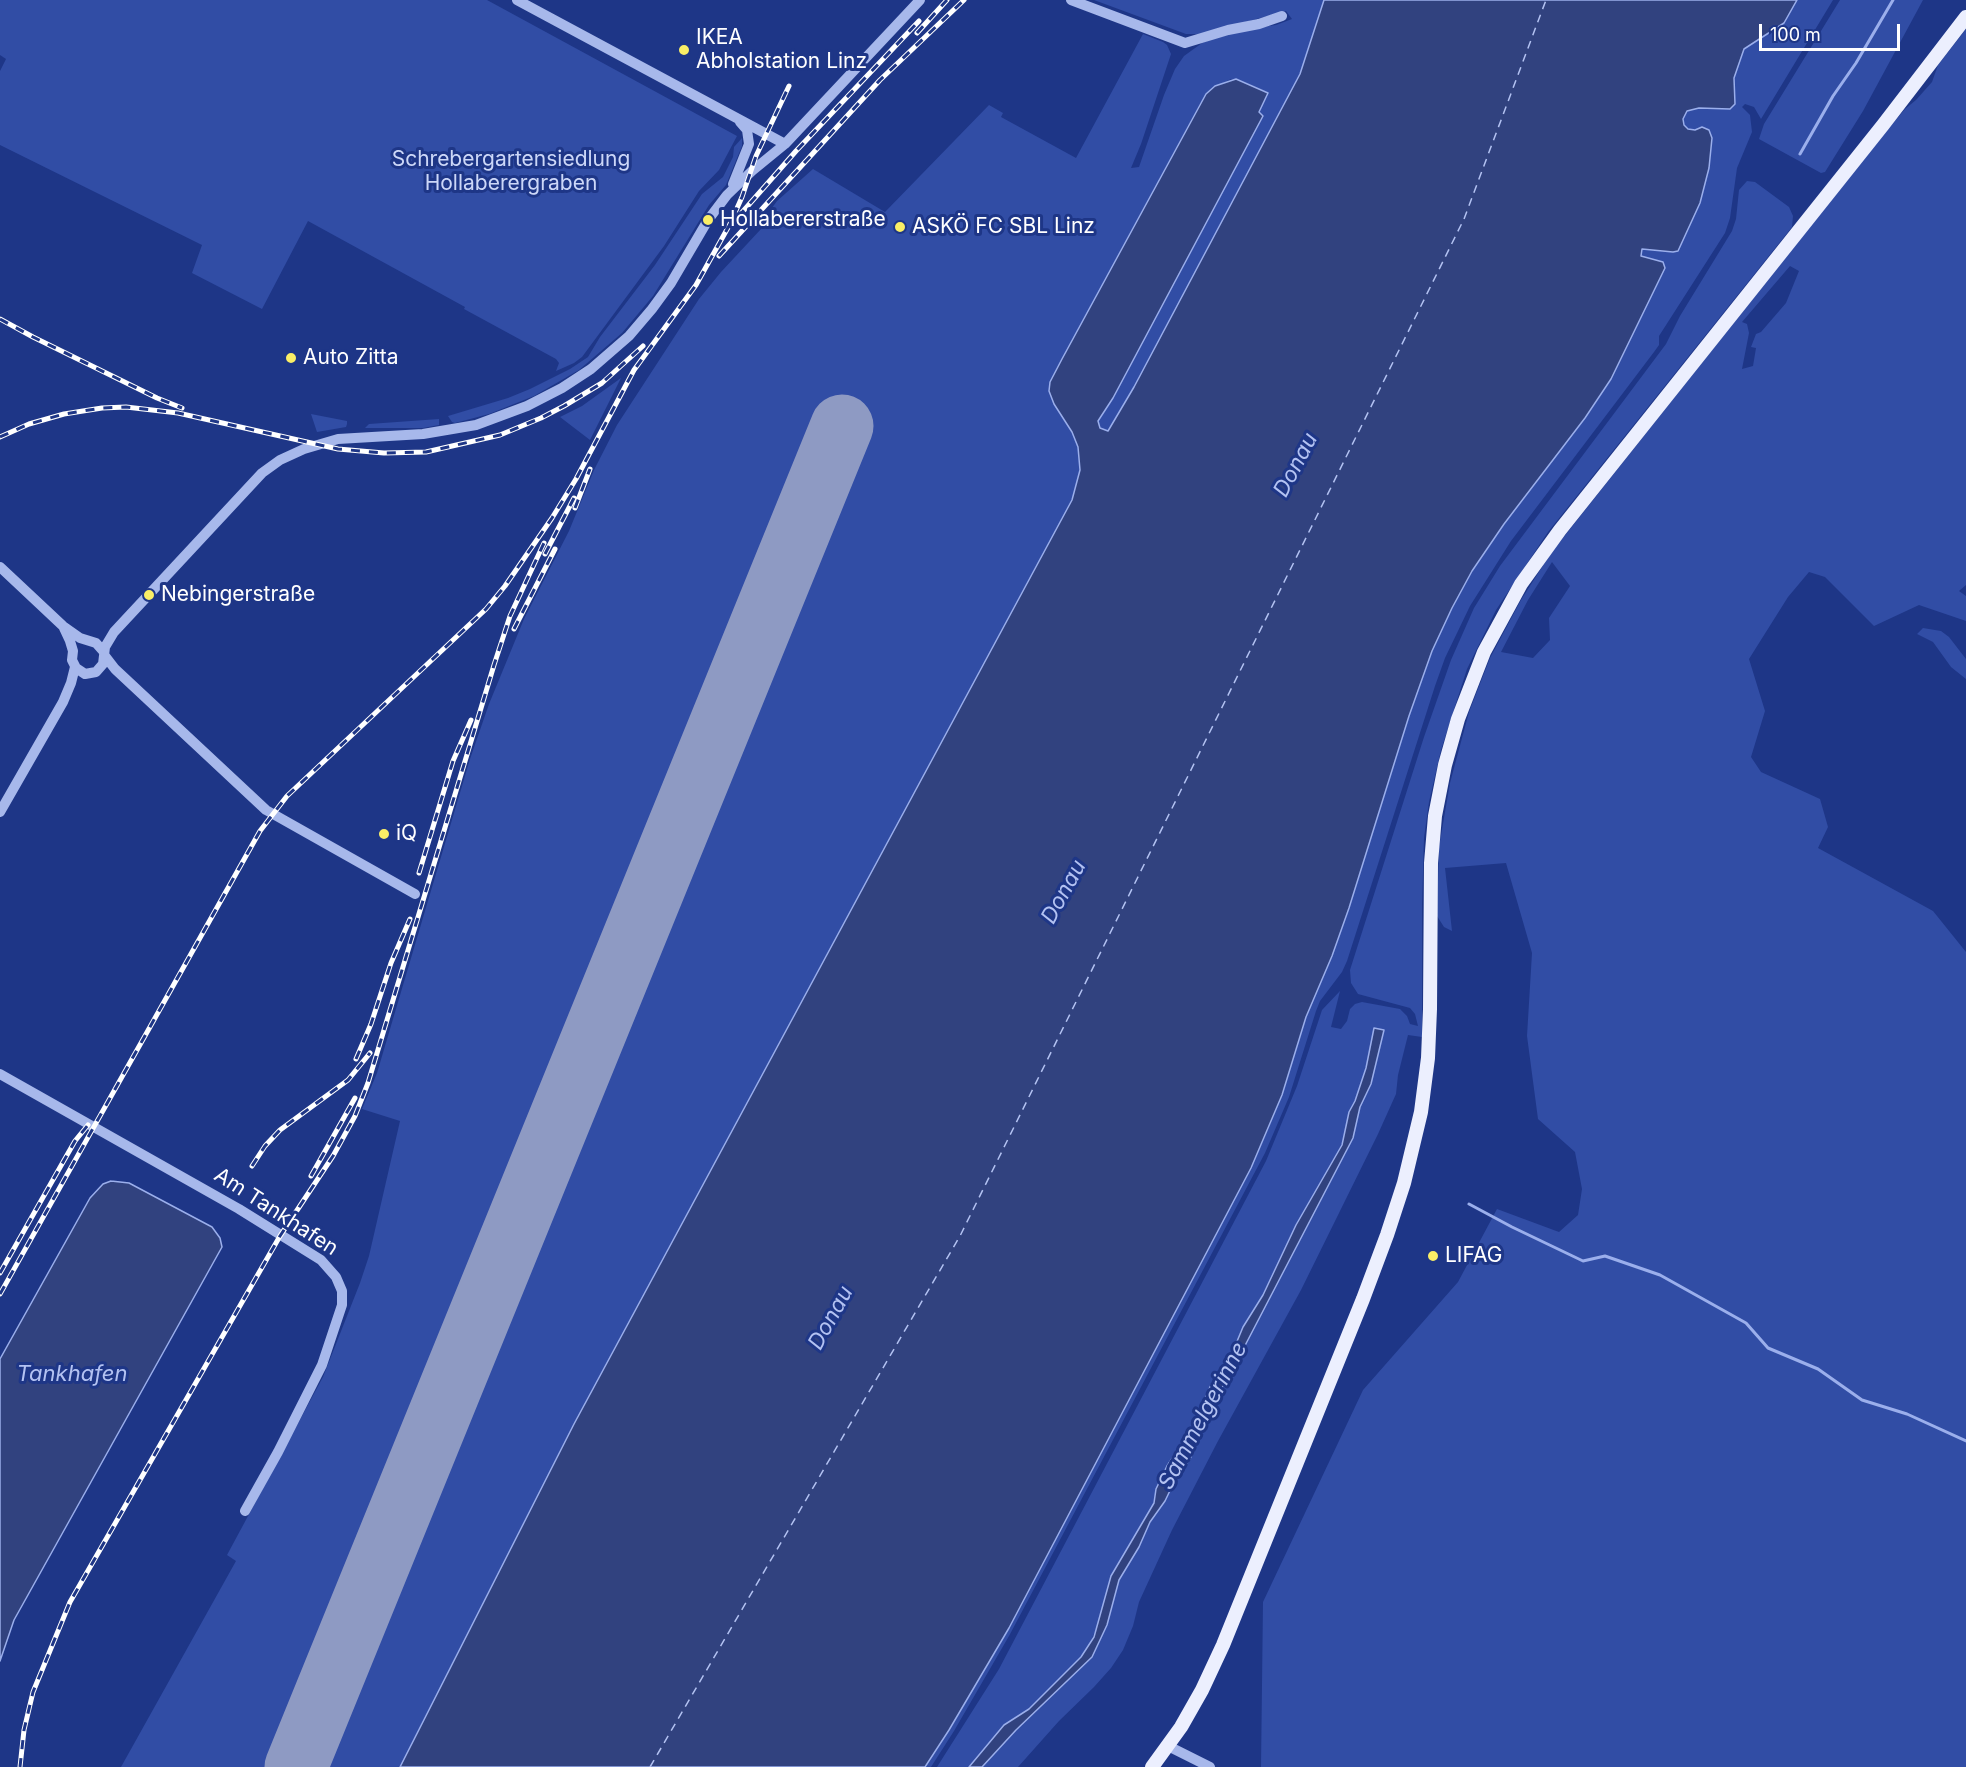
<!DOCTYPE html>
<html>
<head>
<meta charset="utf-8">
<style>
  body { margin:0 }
  #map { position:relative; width:1966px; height:1767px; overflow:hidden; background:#1e3687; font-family:Inter,sans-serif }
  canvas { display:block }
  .scale { position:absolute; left:1759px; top:24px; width:141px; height:27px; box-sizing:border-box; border:3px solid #fff; border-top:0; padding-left:8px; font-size:18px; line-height:21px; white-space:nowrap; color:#fff; -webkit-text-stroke:4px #1e3687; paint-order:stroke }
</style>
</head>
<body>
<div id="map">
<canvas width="1966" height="1767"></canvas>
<div class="scale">100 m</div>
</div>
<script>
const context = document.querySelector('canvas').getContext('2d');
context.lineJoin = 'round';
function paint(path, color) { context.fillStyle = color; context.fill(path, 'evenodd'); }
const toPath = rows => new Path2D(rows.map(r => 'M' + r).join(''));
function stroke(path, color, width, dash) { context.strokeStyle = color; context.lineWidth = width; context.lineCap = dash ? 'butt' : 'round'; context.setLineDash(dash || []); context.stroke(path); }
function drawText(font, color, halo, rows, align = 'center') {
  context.font = font + ' Inter,sans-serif'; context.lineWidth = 6; context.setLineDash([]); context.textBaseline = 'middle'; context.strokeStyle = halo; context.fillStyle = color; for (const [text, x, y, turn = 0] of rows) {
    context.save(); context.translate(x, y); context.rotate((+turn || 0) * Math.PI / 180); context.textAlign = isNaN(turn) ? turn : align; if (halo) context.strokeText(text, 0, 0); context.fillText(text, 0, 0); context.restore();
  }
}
const green = toPath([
  [0,0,487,0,737,136,719,170,699,191,664,246,582,357,574,363,556,371,559,363,556,359,464,309,465,307,308,221,262,309,192,273,202,245,0,145,0,71,6,59,0,55],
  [1094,0,1324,0,1300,74,1134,387,1108,432,1100,428,1098,421,1113,398,1263,116,1259,112,1267,92,1240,80,1231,79,1211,89,1201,102,1062,359,1049,385,1054,404,1072,432,1078,447,1080,470,1072,500,574,1424,400,1767,121,1767,236,1561,227,1555,323,1377,360,1283,369,1256,400,1121,362,1109,377,1073,470,759,489,704,524,619,569,531,594,470,617,425,699,299,721,272,761,229,766,216,777,201,813,169,885,212,989,105,1003,113,1001,117,1076,158,1143,34,1163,42,1167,45,1171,54,1141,144,1131,168,1139,167,1164,95,1175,69,1184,56,1202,43,1232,31,1276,25,1292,19,1286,11,1201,34,1186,34],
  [1797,0,1833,0,1761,119,1754,107,1745,104,1742,107,1750,115,1752,132,1737,168,1730,218,1725,233,1659,336,1659,345,1654,352,1511,541,1470,606,1445,658,1435,686,1347,961,1342,972,1320,1001,1316,1011,1289,1097,1265,1153,1009,1636,954,1731,931,1767,925,1767,949,1730,1009,1628,1251,1168,1266,1134,1282,1095,1306,1017,1332,956,1349,908,1409,716,1432,651,1452,608,1472,571,1504,524,1585,418,1611,379,1665,268,1641,256,1642,249,1709,168,1712,138,1709,130,1688,129,1684,125,1683,119,1687,111,1699,108,1730,109,1735,104,1734,78,1744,49,1784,23],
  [1840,0,1923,0,1863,111,1825,172,1821,173,1759,139,1764,124],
  [1966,29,1966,585,1959,591,1966,596,1966,621,1919,605,1874,626,1825,577,1809,572,1788,597,1749,659,1765,711,1751,757,1761,772,1820,799,1828,827,1818,848,1933,911,1966,952,1966,1767,1261,1767,1263,1602,1363,1390,1458,1282,1497,1209,1559,1232,1578,1215,1582,1189,1575,1152,1538,1119,1527,1036,1532,953,1506,863,1445,868,1452,931,1444,927,1437,916,1439,847,1450,783,1469,712,1490,658,1521,600,1551,553,1883,135,1905,109,1916,100,1932,82,1938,65],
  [1790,266,1799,271,1786,303,1761,332,1756,334,1751,347,1756,348,1753,366,1742,369,1749,333,1747,324,1742,322],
  [1552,562,1570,586,1549,618,1550,640,1533,658,1501,652,1528,600],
  [742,138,742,146,726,185,709,205,653,296,622,333,579,370,534,396,489,414,455,423,452,422,448,416,508,398,530,389,570,369,588,357,600,337,655,265,702,194,723,177,733,157,734,147],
  [1747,181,1755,182,1789,207,1793,216,1792,227,1548,532,1496,610,1467,669,1441,750,1429,802,1424,838,1422,905,1422,1037,1408,1035,1398,1075,1396,1094,1378,1134,1301,1290,1218,1441,1172,1530,1139,1602,1133,1626,1123,1650,1111,1668,1094,1687,1059,1721,1018,1767,982,1767,1016,1730,1092,1657,1107,1625,1119,1580,1139,1547,1150,1522,1195,1448,1200,1427,1238,1359,1353,1138,1360,1107,1371,1084,1384,1030,1374,1028,1366,1068,1355,1101,1349,1112,1342,1145,1296,1225,1263,1295,1243,1327,1233,1351,1210,1387,1193,1427,1183,1440,1179,1450,1172,1459,1156,1489,1154,1503,1111,1576,1098,1624,1088,1648,1081,1657,1029,1709,1004,1725,969,1767,937,1767,999,1669,1266,1161,1297,1086,1322,1010,1340,991,1331,1027,1341,1029,1347,1021,1350,1009,1355,1004,1362,1002,1400,1009,1407,1016,1410,1024,1418,1026,1415,1014,1410,1008,1358,994,1351,983,1350,970,1424,737,1451,660,1474,608,1500,566,1666,344,1680,316,1732,231,1736,219,1739,190],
  [621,378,590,440,560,417,582,406],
  [311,414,347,421,347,424,346,427,317,432],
  [439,419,439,425,423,428,365,428,369,424],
  [1923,628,1941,631,1949,637,1966,659,1966,679,1951,667,1933,642,1917,634]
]);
const water = toPath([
  [1324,0,1797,0,1784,23,1744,49,1734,78,1735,104,1730,109,1699,108,1687,111,1683,119,1684,125,1688,129,1695,130,1702,127,1709,130,1712,138,1709,168,1700,203,1678,251,1673,252,1642,249,1641,256,1663,262,1665,268,1611,379,1585,418,1504,524,1472,571,1452,608,1432,651,1409,716,1349,908,1332,956,1306,1017,1282,1095,1251,1168,1009,1628,949,1730,925,1767,400,1767,574,1424,1072,500,1080,470,1078,447,1072,432,1054,404,1049,391,1050,382,1062,359,1206,94,1215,86,1236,79,1268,93,1259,112,1263,116,1113,398,1098,421,1100,428,1108,431,1134,387,1300,74,1324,0],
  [1374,1028,1384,1030,1371,1084,1360,1107,1353,1138,1238,1359,1200,1427,1195,1448,1190,1459,1177,1476,1165,1501,1150,1522,1139,1547,1119,1580,1107,1625,1092,1657,1016,1730,982,1767,969,1767,1004,1725,1029,1709,1081,1657,1094,1637,1111,1576,1154,1503,1156,1489,1167,1466,1193,1427,1210,1387,1233,1351,1243,1327,1263,1295,1296,1225,1342,1145,1349,1112,1355,1101,1366,1068,1374,1028],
  [111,1181,129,1183,212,1227,220,1238,222,1247,14,1620,0,1661,0,1359,90,1198,103,1184,111,1181]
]);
const stream = toPath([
  [1800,154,1833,96,1856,63,1893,0],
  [1469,1204,1512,1227,1583,1261,1605,1256,1660,1275,1746,1323,1768,1348,1818,1369,1862,1400,1907,1414,1966,1441]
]);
const ferry = toPath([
  [650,1767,960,1236,1464,219,1546,0]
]);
const runway = toPath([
  [296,1767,842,426]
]);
const minor = toPath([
  [517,0,785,144],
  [1071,0,1185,43,1228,30,1259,24,1282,16],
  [733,184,749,144,747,130,740,122],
  [0,567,63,626,80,638,96,643,104,652],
  [63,626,70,641,73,651,72,660,76,668,85,674,96,672,103,664,105,647,114,632,262,473,280,460,304,449,338,439,423,434,476,425,527,406,562,388,591,369,629,336,652,309,671,283,708,220,727,195,752,171,785,144,920,0],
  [105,656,115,669,266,810,415,894],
  [0,812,63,702,71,683,75,667],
  [0,1074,239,1209,321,1260,336,1277,342,1291,342,1305,322,1365,278,1452,245,1511],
  [1168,1746,1210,1767]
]);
const major = toPath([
  [1152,1767,1181,1727,1202,1690,1223,1645,1363,1299,1387,1235,1404,1183,1421,1112,1428,1058,1430,1009,1431,863,1435,816,1445,765,1458,719,1484,652,1521,584,1560,530,1883,125,1966,17]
]);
const rail = toPath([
  [917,33,947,0],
  [738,217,796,151,919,21],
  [719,256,880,80,964,0],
  [0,319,33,337,157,398,182,408],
  [0,437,29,424,64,414,102,408,126,407,178,413,338,449,384,453,426,452,500,435,541,418,564,406,602,383,643,346],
  [575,508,590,469],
  [545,554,574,498],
  [514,629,555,549],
  [419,873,453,761,471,720],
  [356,1059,371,1024,391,963,410,919],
  [252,1166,265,1146,280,1130,348,1080,370,1053],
  [311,1176,355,1098],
  [0,1273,75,1141,88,1125],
  [0,1294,260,831,287,796,486,609,505,586,552,518,576,479,634,370,696,285,730,224,742,197,756,156,789,86],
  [20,1767,24,1730,33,1692,70,1602,280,1236,333,1156,355,1116,368,1083,494,665,510,616,544,543]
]);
const markers = [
  [684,50,6,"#faee66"],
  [708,220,6,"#faee66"],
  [900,227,6,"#faee66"],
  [291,358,6,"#faee66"],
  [149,595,6,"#faee66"],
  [384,834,6,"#faee66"],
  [1433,1256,6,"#faee66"]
];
const poiNames = [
  ["IKEA",696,38],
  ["Abholstation Linz",696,62],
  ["Hollabererstraße",720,220],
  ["ASKÖ FC SBL Linz",912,227],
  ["Auto Zitta",303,358],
  ["Nebingerstraße",161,595],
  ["iQ",396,834],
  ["LIFAG",1445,1256]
];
const parkNames = [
  ["Schrebergartensiedlung",511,160],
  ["Hollaberergraben",511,184]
];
const streetNames = [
  ["Am Tankhafen",276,1212,33]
];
const waterNames = [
  ["Donau",1296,465,-62],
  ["Donau",1064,892,-61],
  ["Donau",831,1318,-61],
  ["Tankhafen",72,1374],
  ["Sammelgerinne",1203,1416,-62]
];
paint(green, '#314da5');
paint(water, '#31427f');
stroke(water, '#9bafec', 1.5);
stroke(stream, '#9bafec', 3);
stroke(ferry, '#b3c2f2', 1.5, [8, 6]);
stroke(runway, '#8e9ac3', 63);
stroke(minor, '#a7b8eb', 10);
stroke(major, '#eceffe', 14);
stroke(rail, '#fff', 5);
stroke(rail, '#1e3687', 3, [9]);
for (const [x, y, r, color] of markers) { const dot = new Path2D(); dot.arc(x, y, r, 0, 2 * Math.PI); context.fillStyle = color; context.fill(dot); stroke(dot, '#1e3687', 2); }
drawText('21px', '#fff', '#1e3687', poiNames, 'left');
drawText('21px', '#ccd7f8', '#1e3687', parkNames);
drawText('21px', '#fff', '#1e3687', streetNames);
drawText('italic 22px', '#b3c2f2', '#1e3687', waterNames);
</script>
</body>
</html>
